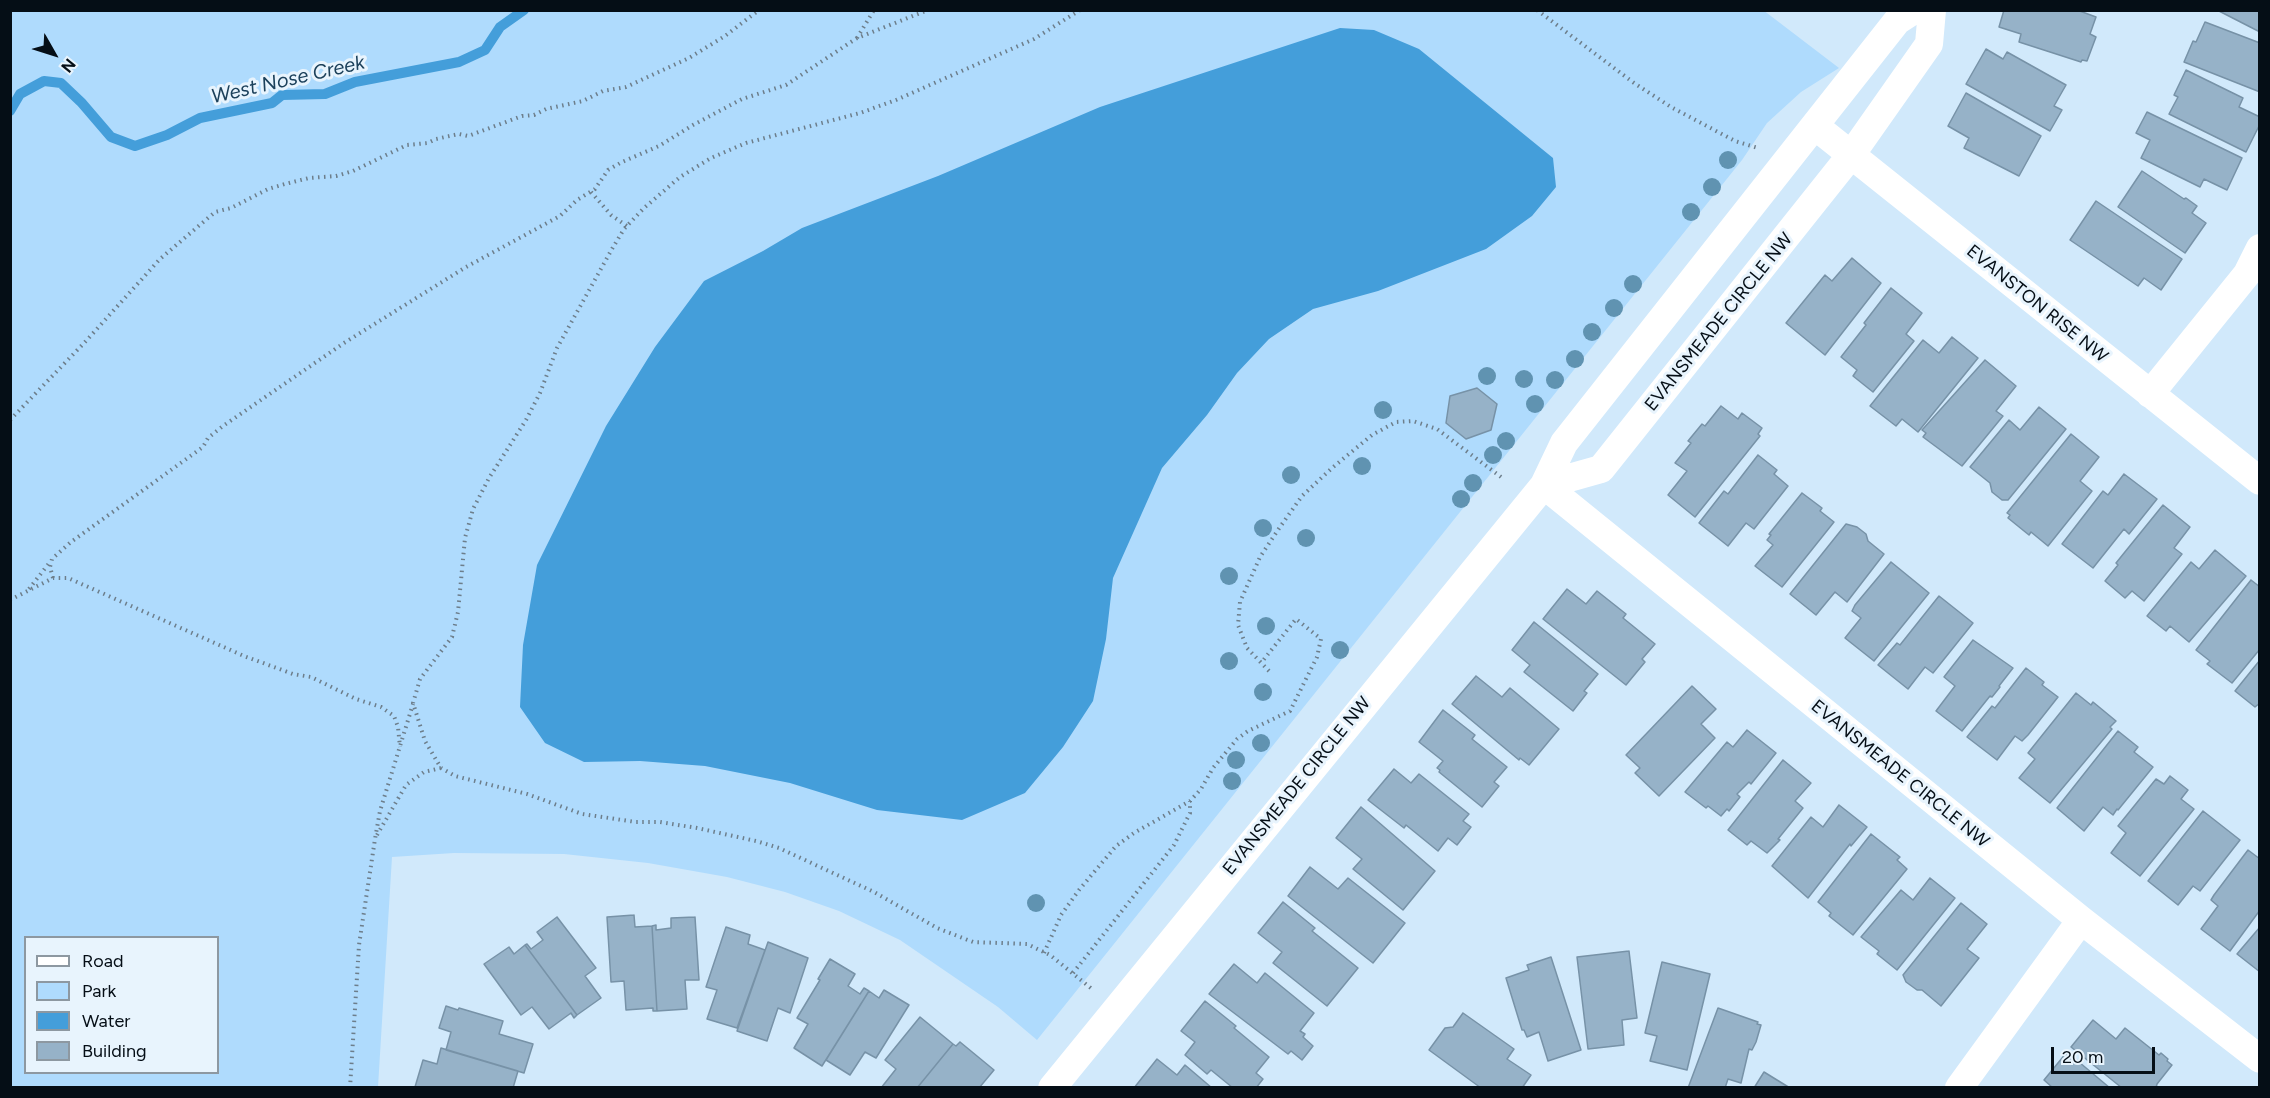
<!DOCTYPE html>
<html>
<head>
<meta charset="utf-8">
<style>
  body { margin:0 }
  #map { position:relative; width:2270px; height:1098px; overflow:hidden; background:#d1e9fb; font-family:Figtree,sans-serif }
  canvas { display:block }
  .frame { position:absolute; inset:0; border:12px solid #050e16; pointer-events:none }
  .legend { position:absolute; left:24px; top:936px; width:195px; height:138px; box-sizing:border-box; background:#e8f4fd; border:2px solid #8d98a1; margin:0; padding:8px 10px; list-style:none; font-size:18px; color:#050e16 }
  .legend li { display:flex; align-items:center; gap:12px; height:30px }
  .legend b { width:30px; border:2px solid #8d98a1 }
  .north { position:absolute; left:24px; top:24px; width:60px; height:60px; -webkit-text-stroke:4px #e8f4fd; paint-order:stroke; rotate:129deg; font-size:16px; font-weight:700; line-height:24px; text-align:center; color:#050e16 }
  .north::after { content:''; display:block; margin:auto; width:21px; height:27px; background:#050e16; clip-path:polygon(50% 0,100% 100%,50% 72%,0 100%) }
  .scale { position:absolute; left:2051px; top:1047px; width:104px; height:27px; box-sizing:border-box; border:3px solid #050e16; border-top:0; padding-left:8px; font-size:18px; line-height:21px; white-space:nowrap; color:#050e16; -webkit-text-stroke:4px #e8f4fd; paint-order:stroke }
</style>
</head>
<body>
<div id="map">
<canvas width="2270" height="1098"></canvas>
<div class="frame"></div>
<ul class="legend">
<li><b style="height:8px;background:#fff"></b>Road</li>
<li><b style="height:16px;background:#afdbfd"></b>Park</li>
<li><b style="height:16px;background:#449eda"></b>Water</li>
<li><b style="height:16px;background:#96b2c8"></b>Building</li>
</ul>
<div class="north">N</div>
<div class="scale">20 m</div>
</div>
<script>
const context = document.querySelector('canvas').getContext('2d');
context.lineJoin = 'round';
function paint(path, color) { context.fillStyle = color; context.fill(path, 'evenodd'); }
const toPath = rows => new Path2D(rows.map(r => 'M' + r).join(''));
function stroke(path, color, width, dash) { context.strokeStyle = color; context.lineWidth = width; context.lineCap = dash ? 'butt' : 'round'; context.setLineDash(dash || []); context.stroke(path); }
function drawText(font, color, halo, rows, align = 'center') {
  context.font = font + ' Figtree,sans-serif'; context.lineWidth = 6; context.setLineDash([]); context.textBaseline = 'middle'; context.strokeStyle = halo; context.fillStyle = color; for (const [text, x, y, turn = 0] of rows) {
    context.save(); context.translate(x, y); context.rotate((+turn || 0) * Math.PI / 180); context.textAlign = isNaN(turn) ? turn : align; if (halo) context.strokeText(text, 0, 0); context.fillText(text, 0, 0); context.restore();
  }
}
const green = toPath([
  [1763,10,1839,68,1801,92,1767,123,1742,160,1037,1040,998,1007,900,940,839,911,785,892,727,877,648,863,564,854,454,853,392,857,378,1087,11,1088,10,11],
  [26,938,218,938,218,1072,26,1072]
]);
const water = toPath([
  [1340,28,1374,30,1419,49,1553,158,1556,187,1532,216,1486,249,1378,291,1313,309,1269,339,1237,373,1207,415,1162,468,1113,578,1106,639,1093,701,1063,747,1025,793,962,820,877,810,790,783,705,766,640,761,584,762,545,743,520,707,523,645,537,565,606,426,655,347,704,281,763,251,802,228,938,176,1100,107]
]);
const stream = toPath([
  [10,111,20,94,44,81,61,83,81,102,111,137,135,146,167,135,200,118,272,103,282,95,325,94,355,82,459,62,485,50,500,27,524,10]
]);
const building = toPath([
  [2004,10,2077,10,2096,17,2090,34,2096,37,2087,61,2082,60,2081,62,2019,42,2021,34,1999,27,2004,10],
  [2217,10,2260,10,2260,32,2217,10],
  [2205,22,2260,43,2260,92,2184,62,2193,41,2196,42,2205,22],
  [1986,49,2003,59,2007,52,2066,85,2054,106,2062,110,2050,131,1966,84,1986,49],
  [2186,70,2243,98,2239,107,2260,117,2260,124,2246,152,2169,114,2178,97,2174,95,2186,70],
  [1966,93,2041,136,2019,176,1964,148,1969,138,1948,126,1966,93],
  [2147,112,2242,158,2227,190,2204,179,2200,187,2141,158,2150,140,2136,133,2147,112],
  [2142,171,2184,199,2186,198,2197,206,2192,213,2206,223,2185,253,2118,207,2142,171],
  [2096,201,2182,259,2161,290,2144,278,2138,286,2070,240,2096,201],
  [1852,258,1881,283,1825,355,1786,323,1825,275,1832,281,1852,258],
  [1891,288,1922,313,1906,334,1914,341,1873,392,1853,376,1857,370,1841,357,1866,325,1864,323,1891,288],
  [1952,337,1978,358,1918,432,1902,419,1896,426,1870,406,1923,340,1939,353,1952,337],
  [1985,360,2016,386,1996,411,2003,416,1962,466,1923,437,1926,433,1922,430,1985,360],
  [1477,388,1497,404,1491,430,1466,439,1446,423,1450,396,1477,388],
  [1721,406,1738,419,1742,413,1762,428,1758,434,1760,436,1695,517,1668,495,1687,471,1675,463,1691,443,1688,441,1702,424,1705,426,1721,406],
  [2039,407,2066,429,2008,500,2002,500,1992,492,1990,483,1970,467,2009,420,2020,430,2039,407],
  [2071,434,2099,457,2080,481,2092,491,2048,546,2031,532,2029,535,2008,518,2010,515,2007,513,2071,434],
  [1758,455,1777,470,1774,474,1788,486,1754,529,1746,523,1728,546,1699,523,1724,491,1728,494,1758,455],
  [2124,474,2157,499,2129,534,2124,529,2093,568,2062,544,2103,491,2108,495,2124,474],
  [1802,493,1822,508,1820,511,1834,522,1782,587,1755,566,1773,545,1767,540,1771,535,1769,534,1802,493],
  [2163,505,2190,527,2174,548,2182,554,2144,601,2132,591,2125,598,2105,581,2118,565,2116,563,2163,505],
  [1846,524,1857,527,1866,534,1868,541,1884,554,1847,602,1835,592,1816,615,1790,594,1846,524],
  [2215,550,2246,576,2189,642,2170,626,2166,631,2147,616,2191,562,2199,569,2215,550],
  [1891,562,1929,593,1874,661,1845,638,1861,618,1852,611,1855,605,1891,562],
  [2251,580,2260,587,2260,649,2232,683,2207,664,2210,661,2196,650,2251,580],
  [1567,589,1586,604,1597,591,1626,614,1623,618,1655,644,1642,659,1645,662,1626,685,1543,619,1567,589],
  [1939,596,1973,623,1933,673,1925,667,1908,689,1878,665,1897,643,1900,645,1939,596],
  [1534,622,1598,674,1584,691,1587,693,1573,711,1524,672,1530,665,1512,650,1534,622],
  [1973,640,2013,668,1999,686,2000,687,1992,697,1990,696,1962,731,1936,711,1955,686,1944,677,1973,640],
  [2260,660,2260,703,2255,707,2235,691,2260,660],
  [2026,668,2044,682,2042,685,2058,697,2028,735,2022,741,2015,736,1997,760,1967,737,1992,706,1995,708,2026,668],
  [1476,676,1502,697,1510,688,1559,729,1529,765,1520,758,1519,760,1452,704,1476,676],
  [1692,686,1716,709,1701,724,1715,738,1659,796,1635,773,1640,768,1626,755,1692,686],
  [2076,693,2091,705,2093,702,2116,721,2110,727,2112,729,2050,803,2019,778,2035,759,2028,753,2076,693],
  [1443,710,1475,735,1472,739,1507,767,1494,782,1499,786,1482,807,1439,772,1440,770,1437,768,1443,761,1419,742,1443,710],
  [1747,730,1776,753,1751,784,1749,782,1737,794,1740,797,1729,811,1727,809,1721,816,1708,806,1706,808,1685,792,1727,742,1733,747,1747,730],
  [2118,731,2138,747,2134,752,2153,767,2118,810,2117,809,2113,815,2103,807,2084,831,2057,808,2118,731],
  [1783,760,1811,783,1795,801,1803,808,1778,839,1780,840,1767,853,1751,841,1747,845,1728,830,1783,760],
  [1394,769,1411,783,1419,774,1469,814,1463,821,1471,827,1457,845,1448,838,1438,851,1406,825,1404,828,1368,800,1394,769],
  [2170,776,2188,790,2181,799,2194,809,2140,876,2111,853,2126,833,2118,826,2156,779,2164,784,2170,776],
  [1839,805,1867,827,1851,846,1850,844,1808,898,1772,866,1811,817,1823,827,1839,805],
  [1361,807,1435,871,1403,910,1353,869,1362,859,1336,838,1361,807],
  [2203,811,2240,840,2200,891,2193,886,2178,905,2148,881,2203,811],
  [1871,834,1900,857,1897,860,1907,869,1853,935,1829,916,1831,913,1818,902,1871,834],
  [2248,850,2260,859,2260,910,2230,951,2201,929,2218,906,2211,900,2214,895,2248,850],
  [1310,867,1338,889,1348,878,1405,923,1373,963,1288,896,1310,867],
  [1930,878,1955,898,1897,970,1877,954,1879,951,1861,937,1901,890,1913,900,1930,878],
  [1283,902,1315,928,1312,931,1358,968,1327,1006,1273,963,1282,952,1258,933,1283,902],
  [1961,903,1987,924,1967,949,1979,958,1941,1006,1922,990,1917,990,1906,982,1903,975,1961,903],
  [634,915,635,927,652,926,657,1011,653,1011,653,1008,626,1010,624,981,611,982,607,917,634,915],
  [557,917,596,968,585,976,601,998,577,1015,525,945,527,944,531,949,543,940,537,932,557,917],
  [695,917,699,980,685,980,687,1009,657,1011,652,926,656,925,656,930,671,928,671,918,695,917],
  [726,927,750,935,748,944,765,950,737,1028,707,1019,717,990,706,987,726,927],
  [2260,927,2260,972,2237,954,2260,927],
  [768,942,808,958,790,1013,778,1008,767,1041,737,1031,768,942],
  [525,945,577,1015,574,1018,571,1013,549,1029,532,1007,521,1015,484,964,509,947,514,954,525,945],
  [1629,951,1637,1018,1622,1020,1624,1045,1588,1049,1577,957,1629,951],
  [1551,957,1581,1050,1548,1061,1539,1032,1527,1037,1524,1030,1522,1030,1506,978,1529,970,1527,965,1551,957],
  [830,959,855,974,848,986,860,994,864,988,869,991,822,1066,794,1048,808,1024,797,1018,820,980,818,979,830,959],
  [1662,962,1710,974,1687,1070,1650,1061,1657,1036,1645,1033,1662,962],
  [1234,964,1257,983,1265,973,1314,1013,1300,1031,1305,1034,1303,1037,1313,1046,1302,1060,1291,1051,1288,1054,1209,994,1234,964],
  [884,990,909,1005,876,1058,865,1052,850,1075,826,1060,869,991,879,998,884,990],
  [1205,1001,1236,1026,1234,1028,1269,1057,1256,1073,1263,1079,1256,1088,1233,1088,1211,1070,1207,1074,1185,1055,1195,1042,1181,1031,1205,1001],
  [446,1006,458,1010,459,1008,503,1021,499,1034,533,1044,524,1073,446,1050,451,1032,439,1028,446,1006],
  [1718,1008,1758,1022,1757,1024,1761,1025,1756,1042,1752,1050,1749,1049,1741,1083,1728,1079,1725,1088,1688,1088,1718,1008],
  [1463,1013,1514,1049,1507,1059,1531,1075,1522,1088,1481,1088,1429,1050,1445,1028,1453,1027,1463,1013],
  [920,1017,953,1044,917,1088,881,1088,896,1069,885,1060,920,1017],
  [2093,1020,2116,1039,2125,1028,2159,1055,2161,1053,2168,1059,2167,1061,2172,1065,2157,1084,2156,1088,2122,1088,2071,1047,2093,1020],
  [960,1042,994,1070,979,1088,917,1088,953,1044,956,1046,960,1042],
  [441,1048,518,1071,513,1088,415,1087,423,1060,437,1064,441,1048],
  [2067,1052,2110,1088,2053,1088,2044,1080,2067,1052],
  [1157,1059,1177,1075,1185,1065,1212,1088,1134,1088,1157,1059],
  [1764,1072,1790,1088,1754,1088,1764,1072]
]);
const path = toPath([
  [1080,10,1034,39,896,100,860,113,746,143,711,158,680,177,644,208,624,229,612,249,557,348,540,393,526,420,489,478,473,509,465,538,458,612,452,637,420,679,413,703,425,741,441,768,455,776,527,794,582,814,636,822,660,822,697,828,756,841,779,848,874,892,937,928,973,942,1027,944,1050,955,1092,989],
  [1537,10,1634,83,1671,107,1735,141,1758,148],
  [857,38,874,10],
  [591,192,611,215,627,226],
  [10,420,86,341,160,259,215,212,231,208,268,189,285,184,309,178,336,176,353,171,407,145,428,143,436,139,459,134,468,136,522,116,534,115,546,109,583,101,603,91,626,87,689,58,725,36,759,10],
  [53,578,50,567,52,559,71,542,203,447,208,438,223,426,344,343,466,267,560,216,577,200,595,189,608,170,622,162,659,146,693,125,742,99,786,85,857,38,928,10],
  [29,589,50,562],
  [10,600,53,578,68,578,244,656,293,674,311,677,356,699,381,707,394,716,398,727,400,747],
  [1269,671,1247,648,1238,625,1240,602,1260,557,1280,527,1302,496,1332,468,1372,435,1396,422,1413,421,1437,429,1501,477],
  [377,835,406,785,424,772,441,768],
  [1044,953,1061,915,1079,890,1116,846,1134,833,1190,801,1201,789,1213,768,1237,739,1248,731,1290,711,1317,657,1321,639,1296,619,1261,663],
  [1073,973,1174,845,1190,813,1190,801],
  [350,1088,359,945,375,839,380,811,413,704]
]);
const street = toPath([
  [1815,126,2260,481],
  [2150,394,2247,274,2260,248],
  [1544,485,2081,920,2260,1059],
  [1544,485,1601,469,1851,155,1929,44,1932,10],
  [1052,1088,1544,485,1564,443,1897,21,1914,10],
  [1959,1088,2081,920]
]);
const trees = [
  [1728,160],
  [1712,187],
  [1691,212],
  [1633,284],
  [1614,308],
  [1592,332],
  [1575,359],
  [1487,376],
  [1524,379],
  [1555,380],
  [1535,404],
  [1383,410],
  [1506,441],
  [1493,455],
  [1362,466],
  [1291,475],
  [1473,483],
  [1461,499],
  [1263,528],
  [1306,538],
  [1229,576],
  [1266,626],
  [1340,650],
  [1229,661],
  [1263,692],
  [1261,743],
  [1236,760],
  [1232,781],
  [1036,903]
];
const streetNames = [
  ["EVANSTON RISE NW",2037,304,39],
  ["EVANSMEADE CIRCLE NW",1719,322,-51],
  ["EVANSMEADE CIRCLE NW",1900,774,39],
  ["EVANSMEADE CIRCLE NW",1297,786,-51]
];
const waterNames = [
  ["West Nose Creek",288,80,-13]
];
paint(green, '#afdbfd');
paint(water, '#449eda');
stroke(stream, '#449eda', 10);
paint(building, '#96b2c8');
stroke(building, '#7792a7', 1.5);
stroke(path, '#6d7e8b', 4, [1.5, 4.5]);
stroke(street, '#fff', 28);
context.fillStyle = '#6093b1';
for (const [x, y] of trees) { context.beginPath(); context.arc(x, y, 9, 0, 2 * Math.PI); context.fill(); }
drawText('18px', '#050e16', '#e8f4fd', streetNames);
drawText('italic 20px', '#1c415b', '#e8f4fd', waterNames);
</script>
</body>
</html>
